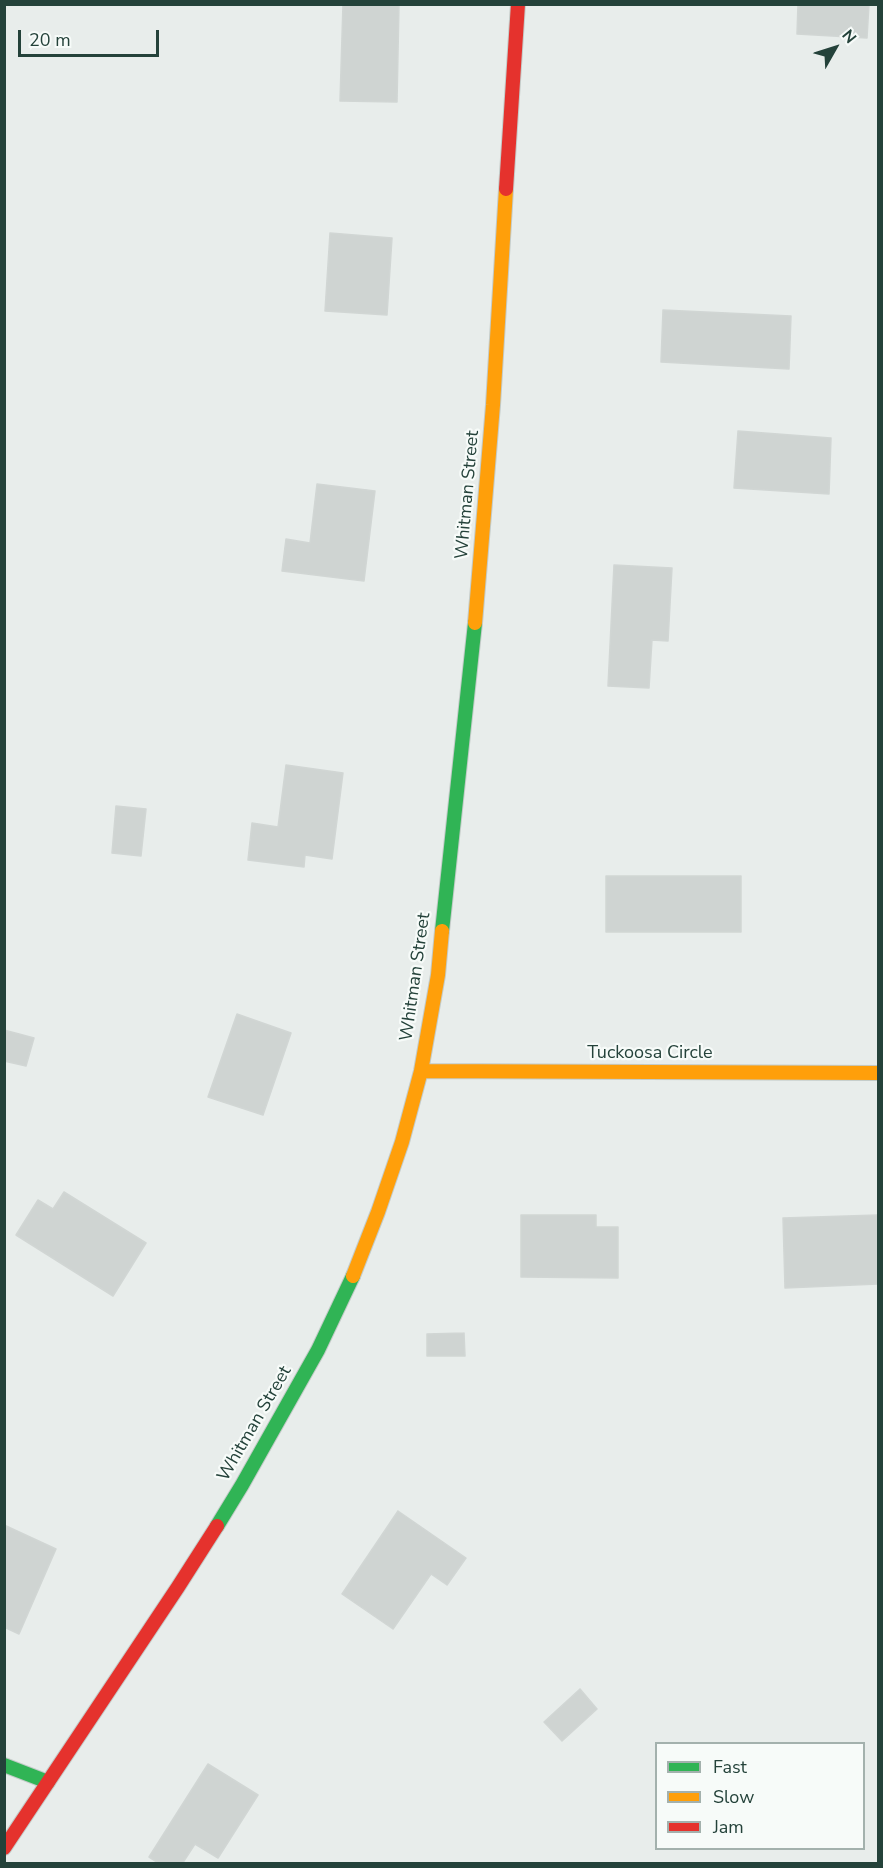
<!DOCTYPE html>
<html>
<head>
<meta charset="utf-8">
<style>
  body { margin:0 }
  #map { position:relative; width:883px; height:1868px; overflow:hidden; background:#e8edeb; font-family:"Nunito Sans",sans-serif }
  canvas { display:block }
  .frame { position:absolute; inset:0; border:6px solid #24423a; pointer-events:none }
  .legend { position:absolute; left:655px; top:1742px; width:210px; height:108px; box-sizing:border-box; background:#f7fbf9; border:2px solid #a3b1ad; margin:0; padding:8px 10px; list-style:none; font-size:18px; color:#24423a }
  .legend li { display:flex; align-items:center; gap:12px; height:30px }
  .legend b { width:30px; border:2px solid #a3b1ad }
  .north { position:absolute; left:805px; top:18px; width:60px; height:60px; -webkit-text-stroke:4px #f7fbf9; paint-order:stroke; rotate:51deg; font-size:16px; font-weight:700; line-height:24px; text-align:center; color:#24423a }
  .north::after { content:''; display:block; margin:auto; width:21px; height:27px; background:#24423a; clip-path:polygon(50% 0,100% 100%,50% 72%,0 100%) }
  .scale { position:absolute; left:18px; top:30px; width:141px; height:27px; box-sizing:border-box; border:3px solid #24423a; border-top:0; padding-left:8px; font-size:18px; line-height:21px; white-space:nowrap; color:#24423a; -webkit-text-stroke:4px #f7fbf9; paint-order:stroke }
</style>
</head>
<body>
<div id="map">
<canvas width="883" height="1868"></canvas>
<div class="frame"></div>
<ul class="legend">
<li><b style="height:8px;background:#30b455"></b>Fast</li>
<li><b style="height:8px;background:#ff9f0a"></b>Slow</li>
<li><b style="height:8px;background:#e5322d"></b>Jam</li>
</ul>
<div class="north">N</div>
<div class="scale">20 m</div>
</div>
<script>
const context = document.querySelector('canvas').getContext('2d');
context.lineJoin = 'round';
function paint(path, color) { context.fillStyle = color; context.fill(path, 'evenodd'); }
const toPath = rows => new Path2D(rows.map(r => 'M' + r).join(''));
function stroke(path, color, width, dash) { context.strokeStyle = color; context.lineWidth = width; context.lineCap = dash ? 'butt' : 'round'; context.setLineDash(dash || []); context.stroke(path); }
function drawText(font, color, halo, rows, align = 'center') {
  context.font = font + ' "Nunito Sans",sans-serif'; context.lineWidth = 4.5; context.setLineDash([]); context.textBaseline = 'middle'; context.strokeStyle = halo; context.fillStyle = color; for (const [text, x, y, turn = 0] of rows) {
    context.save(); context.translate(x, y); context.rotate((+turn || 0) * Math.PI / 180); context.textAlign = isNaN(turn) ? turn : align; if (halo) context.strokeText(text, 0, 0); context.fillText(text, 0, 0); context.restore();
  }
}
const building = toPath([
  [343,4,399,4,397,102,340,101,343,4],
  [798,4,869,4,867,38,797,34,798,4],
  [330,233,392,238,387,315,325,311,330,233],
  [663,310,791,316,789,369,661,362,663,310],
  [738,431,831,438,829,494,734,488,738,431],
  [317,484,375,491,364,581,282,571,286,539,310,543,317,484],
  [614,565,672,568,668,641,652,640,649,688,608,686,614,565],
  [286,765,343,773,332,859,305,855,304,867,248,860,252,823,278,827,286,765],
  [116,806,146,809,141,856,112,853,116,806],
  [606,876,741,876,741,932,606,932,606,876],
  [237,1014,291,1033,263,1115,208,1097,237,1014],
  [4,1030,34,1038,26,1066,4,1061,4,1030],
  [64,1192,146,1243,113,1296,16,1235,38,1200,53,1209,64,1192],
  [521,1215,596,1215,596,1227,618,1227,618,1278,521,1277,521,1215],
  [878,1215,878,1284,785,1288,783,1218,878,1215],
  [464,1333,465,1356,427,1356,427,1334,464,1333],
  [398,1511,466,1558,447,1585,431,1574,393,1629,342,1594,398,1511],
  [4,1525,56,1549,19,1634,4,1627,4,1525],
  [580,1689,597,1709,562,1741,544,1722,580,1689],
  [208,1764,258,1795,218,1858,195,1844,182,1864,160,1864,149,1857,208,1764]
]);
const fast = toPath([
  [442,931,475,623],
  [217,1526,242,1485,318,1350,353,1276],
  [4,1765,48,1782]
]);
const slow = toPath([
  [475,623,493,405,506,189],
  [421,1071,878,1073],
  [353,1276,378,1212,402,1142,421,1071,438,975,442,931]
]);
const jam = toPath([
  [506,189,518,4],
  [4,1848,178,1587,217,1526]
]);
const streetNames = [
  ["Whitman Street",468,495,-85],
  ["Whitman Street",416,977,-82],
  ["Tuckoosa Circle",650,1054],
  ["Whitman Street",255,1424,-60]
];
paint(building, '#cfd4d2');
stroke(building, '#d1d6d4', 1.5);
stroke(fast, '#c3cbc8', 16);
stroke(slow, '#c3cbc8', 16);
stroke(jam, '#c3cbc8', 16);
stroke(fast, '#30b455', 14);
stroke(slow, '#ff9f0a', 14);
stroke(jam, '#e5322d', 14);
drawText('18px', '#24423a', '#f7fbf9', streetNames);
</script>
</body>
</html>
